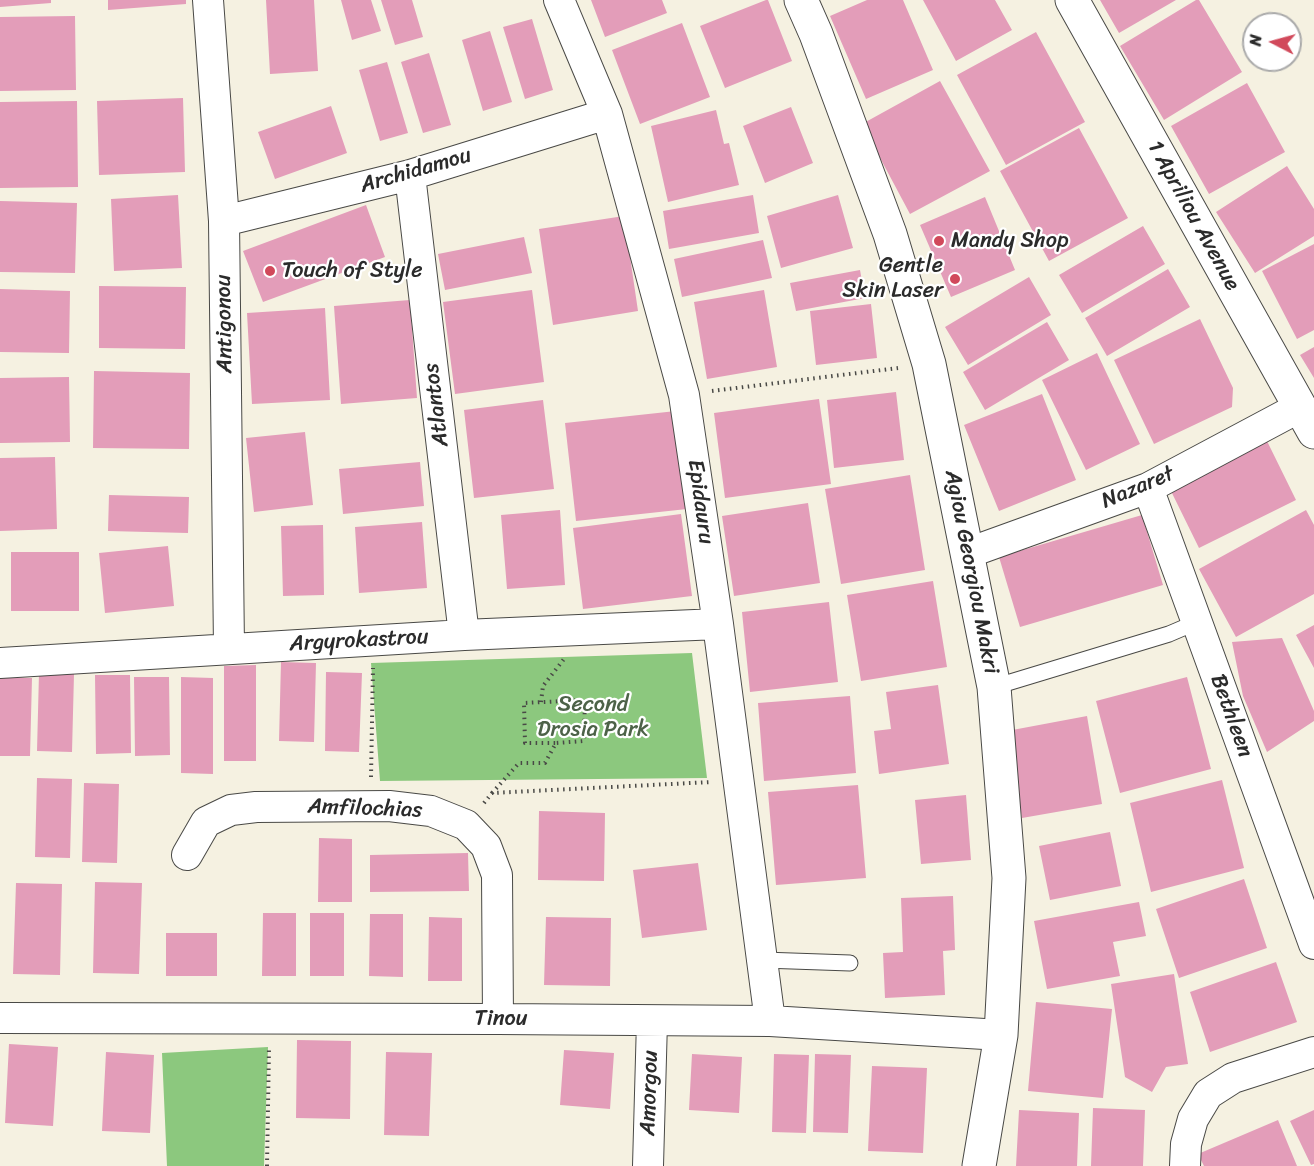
<!DOCTYPE html>
<html>
<head>
<meta charset="utf-8">
<style>
  body { margin:0 }
  #map { position:relative; width:1314px; height:1166px; overflow:hidden; background:#f5f1e1; font-family:Sriracha,sans-serif }
  canvas { display:block }
  .north { position:absolute; left:1242px; top:12px; width:60px; height:60px; box-sizing:border-box; background:#fff; border:2px solid #aaa; border-radius:50%; rotate:276deg; font-size:16px; font-weight:700; line-height:24px; text-align:center; color:#2b2b2b }
  .north::after { content:''; display:block; margin:auto; width:21px; height:27px; background:#d1495b; clip-path:polygon(50% 0,100% 100%,50% 72%,0 100%) }
</style>
</head>
<body>
<div id="map">
<canvas width="1314" height="1166"></canvas>
<div class="north">N</div>
</div>
<script>
const context = document.querySelector('canvas').getContext('2d');
context.lineJoin = 'round';
function paint(path, color) { context.fillStyle = color; context.fill(path, 'evenodd'); }
const toPath = rows => new Path2D(rows.map(r => 'M' + r).join(''));
function stroke(path, color, width, dash) { context.strokeStyle = color; context.lineWidth = width; context.lineCap = dash ? 'butt' : 'round'; context.setLineDash(dash || []); context.stroke(path); }
function drawText(font, color, halo, rows, align = 'center') {
  context.font = font + ' Sriracha,sans-serif'; context.lineWidth = 4.5; context.setLineDash([]); context.textBaseline = 'middle'; context.strokeStyle = halo; context.fillStyle = color; for (const [text, x, y, turn = 0] of rows) {
    context.save(); context.translate(x, y); context.rotate((+turn || 0) * Math.PI / 180); context.textAlign = isNaN(turn) ? turn : align; if (halo) context.strokeText(text, 0, 0); context.fillText(text, 0, 0); context.restore();
  }
}
const green = toPath([
  [692,653,707,778,380,781,371,663],
  [268,1047,264,1166,167,1166,162,1053]
]);
const building = toPath([
  [0,0,51,0,51,3,0,7],
  [108,0,186,0,186,4,108,10],
  [266,0,314,0,318,71,270,74],
  [341,0,371,0,381,31,352,40],
  [381,0,412,0,423,37,395,45],
  [591,0,662,0,667,13,605,37],
  [766,0,768,0,792,61,725,88,700,26],
  [867,0,903,0,933,70,866,99,830,16],
  [923,0,995,0,1012,30,956,61],
  [1100,0,1176,0,1119,33],
  [1196,0,1199,0,1242,72,1164,120,1120,46],
  [75,16,76,90,0,91,0,17],
  [532,19,553,90,525,99,503,27],
  [682,23,710,97,640,124,612,50],
  [490,31,512,102,483,111,462,40],
  [1036,32,1085,122,1006,165,957,75],
  [429,53,451,125,423,133,401,62],
  [387,62,408,133,380,141,359,70],
  [940,81,990,171,910,214,862,124],
  [1247,83,1285,152,1209,194,1171,126],
  [183,98,185,172,99,175,97,101],
  [77,101,78,187,0,188,0,102],
  [331,106,347,153,275,179,258,132],
  [791,107,813,163,765,183,743,126],
  [716,110,724,144,729,143,739,185,668,202,651,126],
  [1079,128,1128,218,1049,261,1000,171],
  [1287,166,1314,209,1314,236,1255,273,1216,212],
  [178,195,182,268,114,271,111,199],
  [753,195,759,233,669,249,663,211],
  [838,195,853,248,781,268,767,216],
  [985,197,1015,270,951,297,920,225],
  [0,201,77,203,75,273,0,272],
  [366,205,385,257,263,302,243,251],
  [624,216,638,311,553,325,539,229],
  [1143,226,1165,264,1082,313,1059,275],
  [524,237,532,273,445,290,438,254],
  [763,240,772,278,682,297,674,259],
  [1314,244,1314,330,1297,339,1262,271],
  [1168,269,1190,307,1107,356,1085,318],
  [860,270,865,298,796,311,790,283],
  [1029,277,1051,315,968,365,945,327],
  [99,286,186,287,185,349,99,348],
  [0,289,70,291,69,353,0,352],
  [532,290,544,382,455,394,443,302],
  [764,290,777,367,707,379,694,302],
  [410,300,417,398,341,404,334,306],
  [871,304,877,358,816,365,810,311],
  [325,308,330,400,252,404,247,313],
  [1200,319,1233,388,1232,407,1154,444,1114,360],
  [1047,322,1069,360,985,410,963,372],
  [1314,347,1314,378,1300,355],
  [1097,353,1140,444,1086,470,1042,380],
  [94,371,190,373,189,449,93,448],
  [69,377,70,442,0,443,0,378],
  [896,392,904,460,834,468,827,400],
  [1042,394,1076,480,999,511,964,425],
  [819,399,831,484,725,498,714,413],
  [543,400,554,489,474,498,464,410],
  [676,411,687,509,576,521,565,423],
  [305,432,313,505,254,512,246,438],
  [1266,439,1296,500,1199,548,1169,487],
  [55,457,57,529,0,531,0,458],
  [420,462,424,506,343,514,339,469],
  [910,475,925,570,841,584,825,489],
  [109,495,189,497,188,533,108,531],
  [808,503,820,583,734,596,722,516],
  [560,510,565,585,507,589,501,515],
  [1306,510,1314,525,1314,594,1236,637,1199,569],
  [681,514,692,596,583,609,573,528],
  [1142,515,1163,585,1020,627,999,557],
  [422,522,427,588,359,593,355,527],
  [323,525,324,595,283,596,281,526],
  [168,546,174,606,105,613,99,553],
  [11,552,79,552,79,611,11,611],
  [933,581,947,667,861,681,847,595],
  [829,602,838,682,750,692,742,612],
  [1314,625,1314,668,1296,635],
  [1282,638,1314,711,1314,721,1267,752,1243,696,1232,642],
  [281,662,316,663,314,742,279,741],
  [256,665,256,761,224,761,224,666],
  [326,672,362,673,359,752,325,751],
  [39,673,74,674,72,752,37,751],
  [95,675,130,675,131,753,96,754],
  [0,677,32,678,30,756,0,756],
  [134,677,169,677,170,755,135,756],
  [181,677,213,678,213,774,181,773],
  [1187,677,1211,769,1120,793,1096,701],
  [938,685,949,764,879,774,874,731,891,729,886,692],
  [850,696,856,773,764,781,758,703],
  [1087,716,1102,804,1022,818,1007,731],
  [37,778,72,779,70,858,35,857],
  [1222,780,1244,868,1151,892,1130,803],
  [84,783,119,784,117,863,82,862],
  [858,785,866,878,776,885,768,792],
  [966,795,971,860,921,864,915,800],
  [539,811,605,813,604,881,538,880],
  [1110,832,1121,886,1050,900,1039,846],
  [319,838,352,839,352,902,318,902],
  [468,853,469,891,370,892,370,855],
  [698,863,707,930,642,938,633,870],
  [1244,879,1267,948,1179,978,1156,909],
  [95,882,142,883,139,974,93,973],
  [16,883,62,884,60,975,13,974],
  [953,896,955,950,943,951,945,995,885,998,883,953,903,952,901,898],
  [1139,902,1146,936,1113,942,1120,976,1047,989,1034,921],
  [263,913,296,913,296,976,262,976],
  [310,913,344,913,344,976,310,976],
  [370,914,403,914,403,977,369,976],
  [429,917,462,918,462,981,428,981],
  [546,917,611,918,610,986,544,985],
  [166,933,217,933,217,976,166,976],
  [1276,962,1297,1022,1210,1052,1190,992],
  [1174,974,1188,1064,1166,1067,1152,1092,1125,1077,1111,984],
  [1036,1002,1112,1009,1103,1098,1028,1091],
  [297,1040,351,1041,350,1119,296,1118],
  [9,1044,58,1047,53,1126,5,1123],
  [564,1050,614,1053,610,1109,560,1105],
  [106,1052,154,1055,150,1133,102,1131],
  [386,1052,432,1053,429,1136,384,1135],
  [692,1054,742,1057,739,1113,689,1110],
  [774,1054,809,1055,806,1133,772,1132],
  [815,1054,851,1055,848,1133,813,1132],
  [872,1066,927,1068,923,1153,868,1151],
  [1093,1108,1145,1110,1143,1166,1091,1166],
  [1019,1110,1079,1113,1077,1166,1016,1166],
  [1314,1110,1314,1164,1311,1165,1290,1121],
  [1278,1120,1297,1166,1204,1166,1198,1154]
]);
const path = toPath([
  [712,391,898,368],
  [541,702,543,686,564,659],
  [371,777,373,668],
  [492,793,519,763,545,763,556,743,584,741,585,700,524,703,525,743,556,743],
  [484,803,492,793,711,782],
  [267,1166,269,1047]
]);
const service = toPath([
  [994,687,1169,634,1197,622],
  [763,960,850,963]
]);
const minor = toPath([
  [208,0,224,221,229,648],
  [559,0,607,114,684,395,718,624,770,1021],
  [410,175,464,635],
  [224,221,410,175,607,114],
  [1148,488,1314,944],
  [968,553,1148,488,1300,407],
  [0,663,464,635,718,624],
  [187,855,206,822,231,810,256,807,389,806,431,811,466,825,486,846,497,875,498,1019],
  [0,1018,498,1019,770,1021,1001,1035],
  [648,1166,652,1021],
  [1185,1166,1186,1144,1193,1119,1208,1094,1233,1078,1314,1052]
]);
const tertiary = toPath([
  [801,0,816,34,890,234,929,364,994,687,1009,878,1001,1035,979,1166]
]);
const secondary = toPath([
  [1072,0,1314,432]
]);
const markers = [
  [939,241,6,"#d1495b"],
  [270,271,6,"#d1495b"],
  [955,279,6,"#d1495b"]
];
const streetNames = [
  ["Archidamou",416,171,-16],
  ["1 Apriliou Avenue",1193,216,61],
  ["Antigonou",225,324,-91],
  ["Atlantos",437,405,-97],
  ["Nazaret",1138,488,-23],
  ["Epidauru",700,502,82],
  ["Agiou Georgiou Makri",971,572,79],
  ["Argyrokastrou",359,641,-3],
  ["Bethleen",1231,716,70],
  ["Amfilochias",365,809,2],
  ["Tinou",501,1019],
  ["Amorgou",650,1093,-88]
];
const poiNames = [
  ["Mandy Shop",951,241],
  ["Gentle",943,266,"right"],
  ["Skin Laser",943,291,"right"],
  ["Touch of Style",282,271]
];
const parkNames = [
  ["Second",593,705],
  ["Drosia Park",593,730]
];
paint(green, '#8cc87e');
paint(building, '#e39db9');
stroke(service, '#494946', 17);
stroke(minor, '#494946', 32);
stroke(tertiary, '#494946', 35);
stroke(secondary, '#494946', 35);
stroke(path, '#494946', 4, [1.5, 4.5]);
stroke(service, '#fff', 15);
stroke(minor, '#fff', 30);
stroke(tertiary, '#fff', 33);
stroke(secondary, '#fff', 33);
for (const [x, y, r, color] of markers) { const dot = new Path2D(); dot.arc(x, y, r, 0, 2 * Math.PI); context.fillStyle = color; context.fill(dot); stroke(dot, '#fff', 2); }
drawText('22px', '#2b2b2b', '#fff', streetNames);
drawText('22px', '#2b2b2b', '#fff', poiNames, 'left');
drawText('22px', '#4d6248', '#fff', parkNames);
</script>
</body>
</html>
